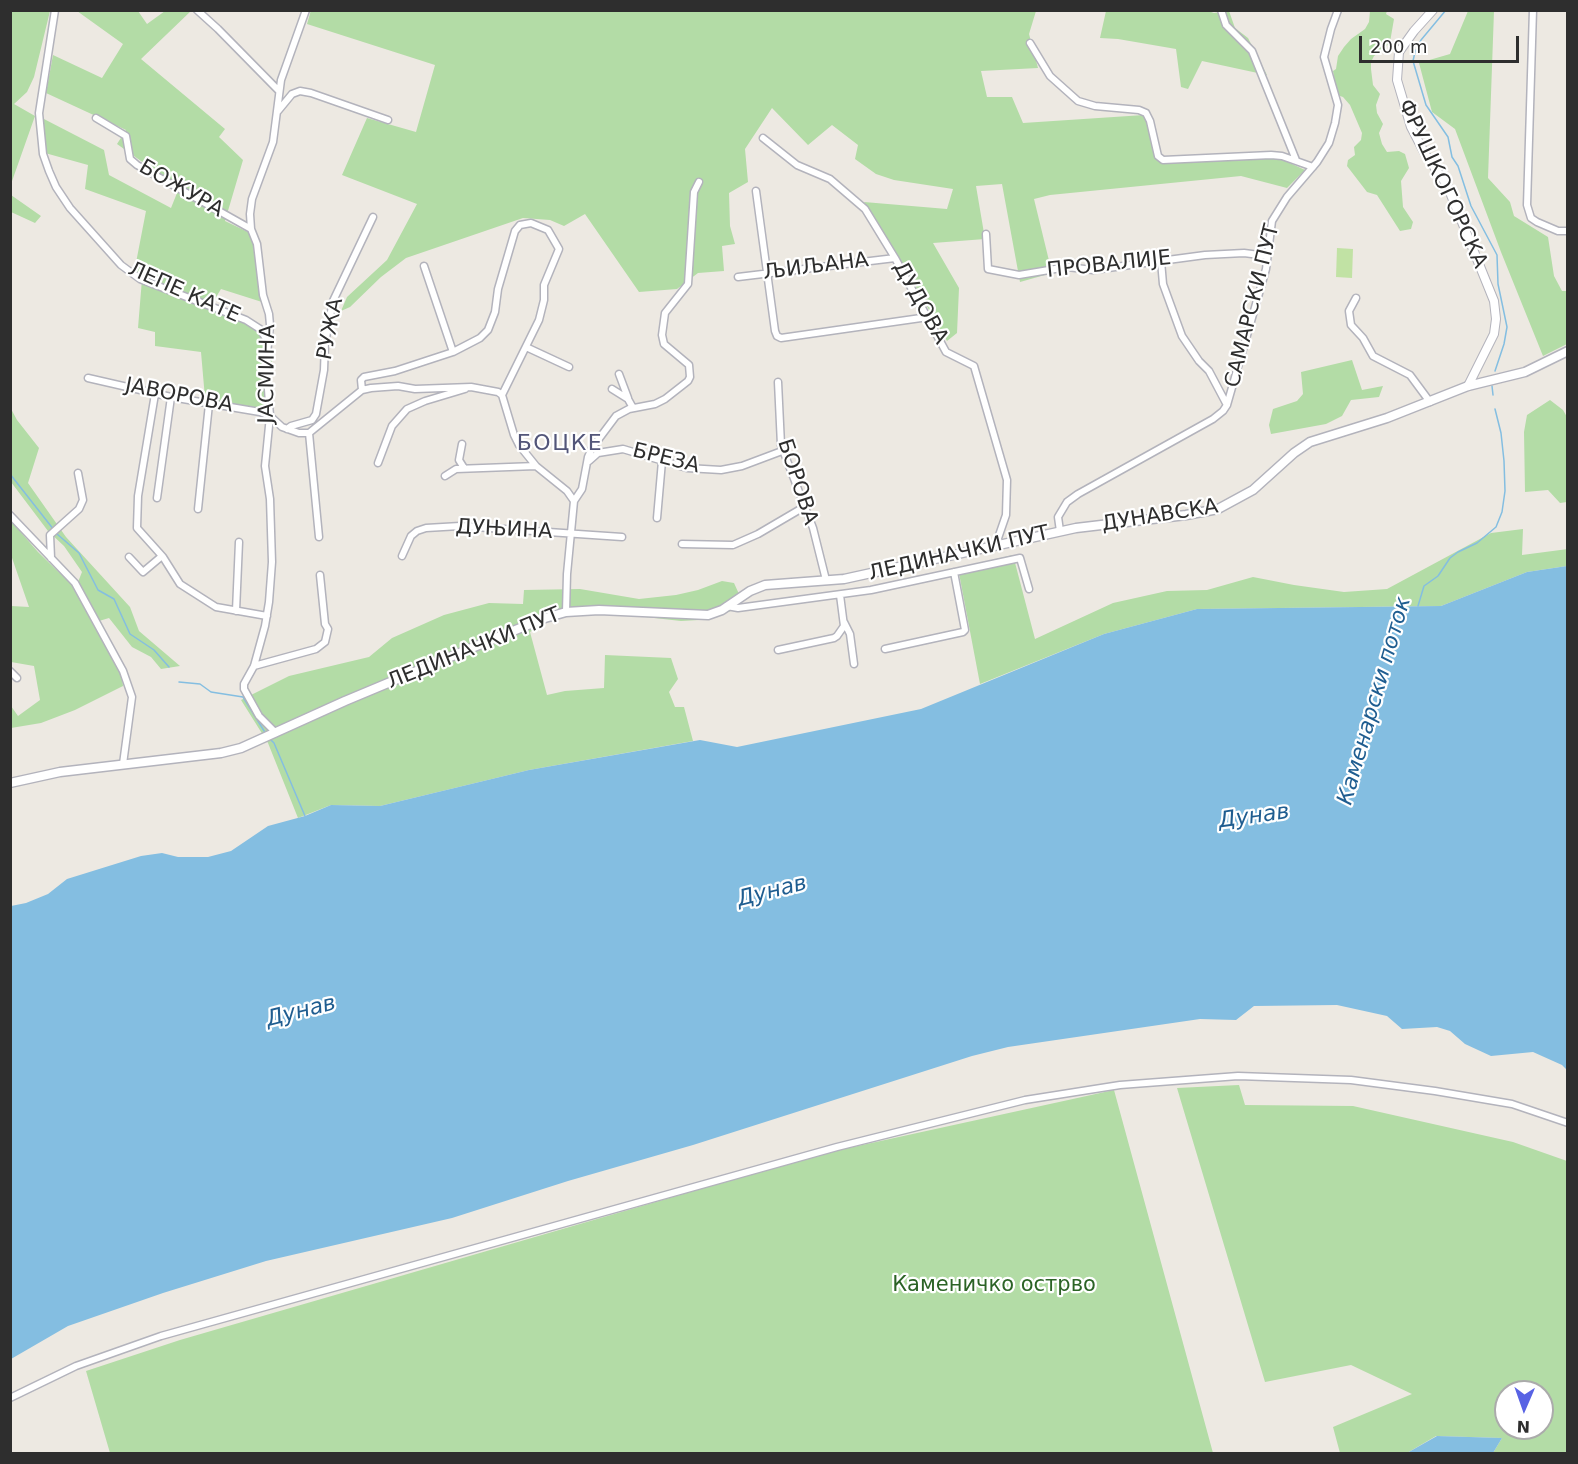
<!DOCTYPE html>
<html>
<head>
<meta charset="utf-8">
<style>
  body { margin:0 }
  #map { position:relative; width:1578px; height:1464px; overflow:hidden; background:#ede9e2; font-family:"DejaVu Sans",sans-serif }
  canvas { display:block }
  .frame { position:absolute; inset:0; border:12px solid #2e2e2e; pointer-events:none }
  .north { position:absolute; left:1494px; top:1380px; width:60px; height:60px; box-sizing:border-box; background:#fff; border:2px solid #ababab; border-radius:50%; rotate:182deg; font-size:16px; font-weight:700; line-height:24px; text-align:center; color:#2e2e2e }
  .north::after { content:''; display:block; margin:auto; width:21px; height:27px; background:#5863e4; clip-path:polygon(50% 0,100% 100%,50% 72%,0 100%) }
  .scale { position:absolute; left:1359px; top:36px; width:160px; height:27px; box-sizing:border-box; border:3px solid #2e2e2e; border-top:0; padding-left:8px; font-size:18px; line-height:21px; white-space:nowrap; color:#2e2e2e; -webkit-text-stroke:4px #fff; paint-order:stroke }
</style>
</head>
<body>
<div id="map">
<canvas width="1578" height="1464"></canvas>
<div class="frame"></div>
<div class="north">N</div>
<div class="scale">200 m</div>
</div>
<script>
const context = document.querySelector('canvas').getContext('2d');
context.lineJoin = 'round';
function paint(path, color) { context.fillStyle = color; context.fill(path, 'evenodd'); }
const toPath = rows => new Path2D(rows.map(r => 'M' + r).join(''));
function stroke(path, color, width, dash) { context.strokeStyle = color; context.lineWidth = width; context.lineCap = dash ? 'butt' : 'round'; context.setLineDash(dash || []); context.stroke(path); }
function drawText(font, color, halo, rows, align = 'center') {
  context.font = font + ' "DejaVu Sans",sans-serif'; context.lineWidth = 4.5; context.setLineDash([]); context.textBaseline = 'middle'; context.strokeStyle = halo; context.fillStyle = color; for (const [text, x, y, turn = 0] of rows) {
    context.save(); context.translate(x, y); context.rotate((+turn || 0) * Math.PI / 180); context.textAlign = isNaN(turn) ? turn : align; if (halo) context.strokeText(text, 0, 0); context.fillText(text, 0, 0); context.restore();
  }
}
const green = toPath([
  [192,10,141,59,225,129,219,137,243,160,225,221,248,232,257,253,262,302,221,289,210,307,263,331,272,350,272,413,205,398,201,352,155,346,155,332,138,328,142,279,134,273,146,211,85,189,88,165,45,153,42,118,104,150,109,175,171,208,179,188,117,144,126,130,46,93,53,55,102,78,123,44,77,11,138,11,147,24,165,11],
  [311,10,1036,11,1029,34,1038,68,981,71,987,97,1012,97,1023,123,1144,115,1160,156,1180,161,1279,158,1305,170,1287,188,1241,176,1050,195,1034,199,1052,273,1020,282,1002,184,976,186,985,239,933,243,959,288,957,333,947,341,902,263,864,202,947,209,953,189,894,180,876,174,855,159,858,145,832,125,808,145,772,108,745,149,748,182,729,193,730,226,735,244,722,246,724,271,698,273,677,289,639,292,585,214,564,226,550,220,523,218,406,258,381,277,350,307,341,311,347,297,387,260,417,204,342,175,367,118,416,132,435,65,307,24],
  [1205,10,1214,13,1229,11,1235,28,1248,38,1267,75,1202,61,1188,89,1181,87,1176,49,1118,39,1100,38,1106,11],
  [10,11,50,11,34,77,27,92,14,104,35,116,11,184],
  [1370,11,1387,11,1386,14,1394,19,1390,42,1384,49,1374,56,1371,62,1371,69,1373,85,1380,94,1376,105,1377,113,1383,124,1379,133,1382,144,1387,152,1399,151,1405,154,1409,168,1401,181,1403,207,1413,222,1411,229,1400,231,1377,195,1367,192,1347,166,1348,160,1355,155,1354,147,1361,140,1362,133,1350,105,1343,97,1337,95,1333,71,1336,69,1338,56,1344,47,1351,39,1365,29,1369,22],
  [1468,11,1494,11,1488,178,1510,202,1514,216,1548,237,1554,276,1562,291,1567,291,1567,344,1543,356,1501,252,1455,129,1432,112,1419,63,1450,54],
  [11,195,41,216,35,223,11,212],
  [1352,360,1362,390,1383,386,1379,397,1351,400,1342,416,1326,424,1271,434,1269,425,1273,409,1297,401,1303,394,1301,372],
  [1550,400,1563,410,1567,417,1567,502,1560,503,1548,490,1525,492,1524,432,1527,415],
  [10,407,17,420,39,448,28,483,66,537,130,607,139,631,180,666,161,669,151,657,132,647,109,618,99,621,78,582,82,572,64,546,48,531,11,482],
  [11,521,38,552,72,585,122,676,123,686,75,710,41,723,11,728,11,706,18,716,40,700,34,666,11,662,11,606,29,607,11,555],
  [1523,529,1522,555,1568,549,1567,566,1527,572,1441,606,1197,609,1104,634,980,684,958,568,1013,555,1035,639,1113,603,1167,591,1207,590,1253,577,1294,585,1344,592,1387,589,1491,533],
  [722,581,734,583,739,594,727,604,731,611,699,620,681,621,601,612,576,612,548,621,530,632,547,695,565,691,604,688,605,655,671,658,678,679,669,692,675,707,684,707,693,741,529,770,380,806,331,805,298,818,268,743,241,700,289,676,369,657,392,638,444,615,489,603,523,604,524,590,580,589,639,599,676,595,698,590],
  [1239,1085,1245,1105,1353,1106,1513,1142,1567,1161,1567,1453,1493,1453,1502,1438,1436,1436,1407,1453,1340,1453,1333,1427,1412,1394,1351,1365,1265,1382,1177,1088],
  [1506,1392,1542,1392,1542,1428,1506,1428],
  [1114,1090,1213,1453,110,1453,86,1371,180,1340,821,1154]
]);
const pitch = toPath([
  [1337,248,1353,249,1352,278,1336,277]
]);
const water = toPath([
  [1567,566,1567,1070,1562,1065,1533,1052,1491,1056,1465,1044,1450,1031,1437,1027,1402,1029,1387,1016,1337,1005,1254,1006,1236,1020,1200,1019,1008,1047,972,1056,693,1145,568,1181,452,1218,266,1261,163,1293,68,1326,11,1359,11,906,26,903,48,894,67,879,141,856,162,853,178,857,208,857,231,851,268,826,305,816,331,805,380,806,529,770,700,740,737,747,921,709,1104,634,1197,609,1441,606,1527,572],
  [1437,1436,1502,1438,1493,1453,1407,1453]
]);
const stream = toPath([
  [1446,10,1421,40,1415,52,1413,61,1426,105,1448,137,1452,157,1458,166,1471,206,1497,255,1498,284,1507,327,1504,344,1495,371],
  [1492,386,1493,395],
  [10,474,54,530],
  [57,534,79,553,98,590,114,599,130,634,154,650,169,667],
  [1418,606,1424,586,1438,576,1450,558,1458,552,1477,543,1496,527,1502,512,1505,491,1504,461,1501,433,1495,409],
  [179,682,200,684,211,692,243,697,266,734],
  [269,738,274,743,305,816]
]);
const minor = toPath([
  [55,10,39,113,43,154,49,171,56,187,70,208,121,265,140,279,246,320,260,329,268,342],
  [197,10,218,29,279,91],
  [1221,10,1226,25,1252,51,1296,160],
  [1533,10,1527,205,1531,218,1537,222,1558,231,1568,231],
  [1030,43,1050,76,1078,101,1095,106,1139,110,1146,113,1150,121,1158,156,1163,160,1271,155,1282,156,1313,167],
  [278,111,292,94,300,91,311,93,388,120],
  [96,118,126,136,130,159,137,165,251,229],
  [763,138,797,165,830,179,865,209,895,258,946,352,974,366,1007,480,1006,515,996,544],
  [756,191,775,331,777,336,781,338,928,317],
  [986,234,988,269,1019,275,1067,267,1093,270,1205,255,1244,253,1267,256],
  [1161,261,1163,284,1182,336,1199,361,1209,371,1227,405],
  [424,266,453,352],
  [738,277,895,258],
  [1356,298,1349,311,1351,325,1363,338,1373,356,1410,375,1430,402],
  [526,347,569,367],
  [619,374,628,398],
  [88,378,171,397,260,412,270,416,282,427,299,433,309,433,362,390,371,388,398,386,415,389,471,387,498,392,502,395,514,435,519,445,536,466,567,491,574,501,567,574,566,612],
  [778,382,781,445,813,528,826,580],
  [612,389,628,399,633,408],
  [362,390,361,380,364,377,395,371,453,352,480,338,488,330,495,312,498,289,515,231,520,225,531,223,548,230,559,249,544,285,544,300,539,320,502,395],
  [155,394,138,496,137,528,163,557,180,584,216,607,267,616],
  [287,429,291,426,312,420,316,414,324,370,325,343,333,301,373,217],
  [309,433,319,537],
  [462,444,459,460,464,468],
  [589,461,598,453,623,449,687,468,721,470,742,466,782,451],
  [378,463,392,426,407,409,425,401,465,389],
  [445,476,456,469,536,466],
  [157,498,171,397],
  [574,501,582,489,588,457,592,448,616,416,629,409,655,404,665,399,688,381,690,377,689,365,664,344,662,335,665,313,688,284,694,192,699,182],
  [198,509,209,404],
  [10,515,75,583,123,671,132,697,123,764],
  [657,518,662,461],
  [1060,531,1058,517,1067,502,1078,494,1213,419,1223,411,1227,405,1266,269,1272,221,1287,197,1317,162,1329,143,1335,123,1338,105,1324,57,1331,29,1338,10],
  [682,544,733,545,758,534,804,507],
  [402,556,411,536,417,531,426,528,460,526,622,537],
  [129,557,143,572,162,556],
  [51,558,50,535,79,509,83,500,78,473],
  [727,606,738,608,871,590,1020,558,1029,589],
  [236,611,239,542],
  [844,622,850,634,854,664],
  [885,649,963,632,965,630,954,572],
  [778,650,834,638,837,636,844,626,840,595],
  [254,666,316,649,325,642,328,629,325,624,320,575],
  [10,671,17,678],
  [276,733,259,716,244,689,244,684,254,666,265,626,269,602,272,562,270,499,265,466,270,416,266,363,270,325,269,314,263,295,257,244,251,229,250,214,252,199,273,142,281,80,306,10],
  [10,1398,76,1366,161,1336,837,1147,1025,1100,1120,1085,1238,1076,1351,1080,1435,1091,1512,1104,1568,1123]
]);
const tertiary = toPath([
  [1433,10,1414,31,1399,52,1397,80,1411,127,1425,154,1447,185,1494,301,1496,319,1494,334,1468,386]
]);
const secondary = toPath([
  [10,783,60,772,221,753,241,748,345,701,486,642,545,618,566,612,599,610,708,615,722,610,750,591,765,585,844,579,1076,528,1186,515,1218,509,1253,490,1294,453,1310,442,1387,418,1468,386,1525,372,1568,351]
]);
const streetNames = [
  ["ФРУШКОГОРСКА",1442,184,65],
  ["БОЖУРА",181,189,30],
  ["ПРОВАЛИЈЕ",1109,265,-6],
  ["ЉИЉАНА",816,267,-7],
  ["ЛЕПЕ КАТЕ",184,293,24],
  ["ДУДОВА",920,303,61],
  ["САМАРСКИ ПУТ",1253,306,-76],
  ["РУЖА",331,329,-79],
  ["ЈАСМИНА",268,374,-89],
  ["ЈАВОРОВА",179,396,11],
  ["БРЕЗА",666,459,14],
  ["БОРОВА",797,482,72],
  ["ДУНАВСКА",1160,516,-9],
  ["ДУЊИНА",504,530,3],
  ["ЛЕДИНАЧКИ ПУТ",959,554,-13],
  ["ЛЕДИНАЧКИ ПУТ",474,649,-22]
];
const parkNames = [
  ["Каменичко острво",994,1286]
];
const neighbourhoodNames = [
  ["БОЦКЕ",560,444]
];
const waterNames = [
  ["Каменарски поток",1375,701,-74],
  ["Дунав",1254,817,-8],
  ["Дунав",772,892,-14],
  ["Дунав",301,1012,-14]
];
paint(green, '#b3dca6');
paint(pitch, '#c1e2a4');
paint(water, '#84bee1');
stroke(stream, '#84bee1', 1.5);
stroke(minor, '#b3b3bc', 9);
stroke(tertiary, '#b3b3bc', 10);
stroke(secondary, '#b3b3bc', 11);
stroke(minor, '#fff', 6);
stroke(tertiary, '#fff', 8);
stroke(secondary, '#fff', 8);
drawText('21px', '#2e2e2e', '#fff', streetNames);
drawText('21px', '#2b6325', '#fff', parkNames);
context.letterSpacing = '1.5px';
drawText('22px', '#535679', '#fff', neighbourhoodNames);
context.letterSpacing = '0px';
drawText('italic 22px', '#1f5d90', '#fff', waterNames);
</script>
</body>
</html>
